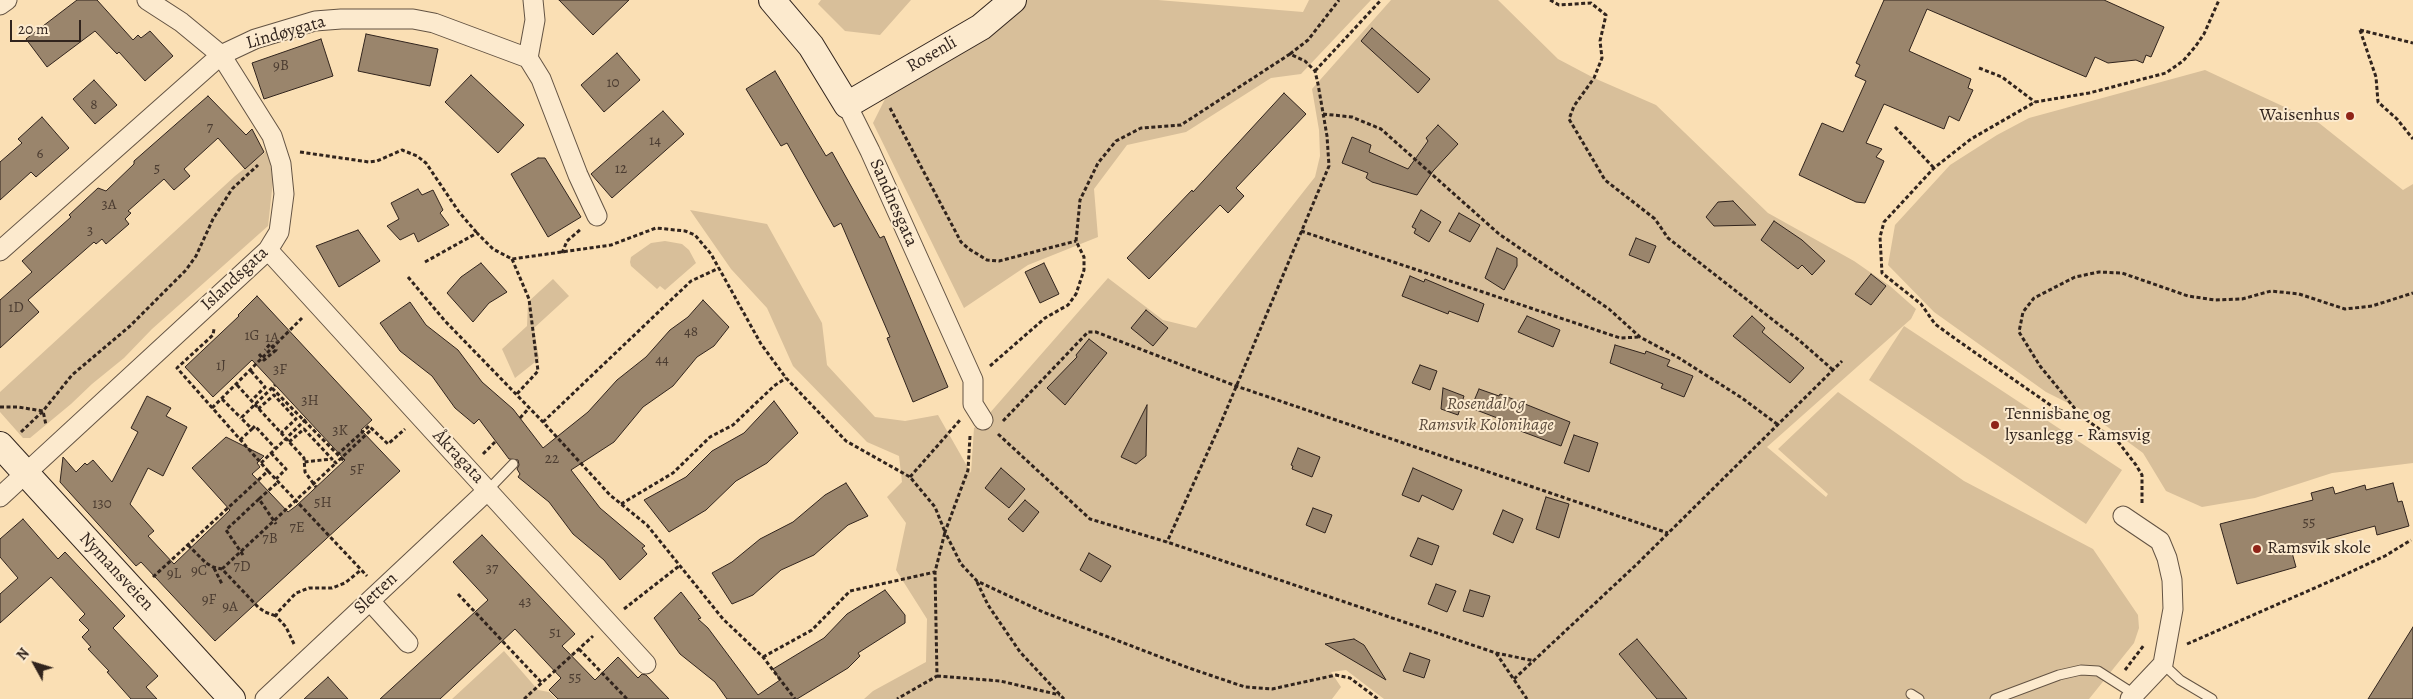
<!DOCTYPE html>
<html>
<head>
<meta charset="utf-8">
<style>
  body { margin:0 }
  #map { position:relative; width:2413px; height:699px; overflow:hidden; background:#fadfb4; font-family:Alegreya,serif }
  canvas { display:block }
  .north { position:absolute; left:10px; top:639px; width:50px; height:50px; -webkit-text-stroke:4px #fceace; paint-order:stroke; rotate:309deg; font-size:14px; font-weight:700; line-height:20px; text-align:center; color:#31241d }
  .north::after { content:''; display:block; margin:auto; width:18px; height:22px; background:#31241d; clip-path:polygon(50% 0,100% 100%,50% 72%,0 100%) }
  .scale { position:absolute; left:10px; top:20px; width:71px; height:22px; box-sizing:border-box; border:2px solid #31241d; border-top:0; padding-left:6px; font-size:15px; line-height:18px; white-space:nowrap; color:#31241d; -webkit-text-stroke:4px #fceace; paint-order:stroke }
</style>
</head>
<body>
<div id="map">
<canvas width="2413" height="699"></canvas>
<div class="north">N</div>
<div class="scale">20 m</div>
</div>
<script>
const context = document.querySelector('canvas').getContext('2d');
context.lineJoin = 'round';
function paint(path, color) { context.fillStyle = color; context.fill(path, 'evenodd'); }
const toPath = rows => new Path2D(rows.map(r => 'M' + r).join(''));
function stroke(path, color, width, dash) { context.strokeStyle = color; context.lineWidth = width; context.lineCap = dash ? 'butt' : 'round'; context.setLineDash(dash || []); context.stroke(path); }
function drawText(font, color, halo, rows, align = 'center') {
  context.font = font + ' Alegreya,serif'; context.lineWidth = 4; context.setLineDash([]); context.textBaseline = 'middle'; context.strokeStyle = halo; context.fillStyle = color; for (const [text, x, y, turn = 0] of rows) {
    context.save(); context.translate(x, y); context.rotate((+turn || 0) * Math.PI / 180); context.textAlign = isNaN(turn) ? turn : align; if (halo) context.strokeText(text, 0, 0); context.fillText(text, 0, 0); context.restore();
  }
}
const green = toPath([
  [821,0,911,0,880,35,845,31,818,4],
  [1024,0,1158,0,1303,12,1309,0,1371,0,1301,74,1271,78,1186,132,1127,145,1094,189,1098,237,1028,265,964,308,873,123,885,99,999,27],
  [1391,0,1498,0,1558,59,1594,78,1656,105,1768,213,1854,261,1890,286,1916,309,1911,319,1767,447,1826,497,1828,494,1778,449,1838,392,1964,481,2093,549,2138,615,2139,628,2134,643,2089,699,1384,699,1346,670,1331,672,1341,687,1332,699,864,699,873,691,926,662,927,619,896,570,906,523,887,497,902,482,899,456,867,442,793,366,767,308,731,269,690,210,767,224,822,323,827,365,875,417,905,421,938,415,971,473,974,428,988,415,1108,278,1163,320,1196,328,1315,177,1320,156,1319,130,1312,89],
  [2205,70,2319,123,2403,190,2413,184,2413,463,2332,473,2255,498,2202,507,2166,491,2143,453,2090,414,2046,392,1934,312,1888,265,1895,225,1950,165,1997,135,2029,118],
  [268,150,273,181,268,226,152,329,124,358,92,384,71,404,30,438,23,438,0,412,0,392,235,176],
  [665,241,682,244,689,250,696,263,665,290,660,286,657,289,631,266,630,262,631,257,651,243],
  [553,279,569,296,534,328,539,359,515,378,502,349,527,326,528,302],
  [1904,326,2122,470,2086,524,1869,380],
  [504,651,538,690,549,692,556,699,452,699]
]);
const building = toPath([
  [77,0,97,0,133,40,138,35,141,38,150,31,173,56,145,81,119,52,117,54,95,31,47,67,26,39,77,0],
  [559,0,629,0,593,35,559,0],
  [1884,0,2104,0,2164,27,2151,57,2146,55,2143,63,2136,60,2108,63,2095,57,2086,77,1927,9,1909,51,1971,79,1968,88,1973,90,1959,121,1949,116,1944,129,1884,104,1866,143,1882,149,1876,157,1884,161,1865,203,1856,202,1799,175,1822,123,1843,132,1866,81,1855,76,1860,65,1856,63,1884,0],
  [1372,28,1430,79,1418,93,1361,41,1372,28],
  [366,34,438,49,430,86,358,71,366,34],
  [321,39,333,76,264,99,252,63,321,39],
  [617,53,640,80,604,112,581,85,617,53],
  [775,71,826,156,832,152,880,238,884,236,948,387,913,402,887,338,890,337,841,223,834,227,787,143,781,146,746,89,775,71],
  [471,75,524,125,498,153,445,102,471,75],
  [94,80,117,105,95,124,73,99,94,80],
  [1284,93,1306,114,1236,188,1244,196,1228,213,1220,205,1149,279,1127,258,1192,190,1193,192,1284,93],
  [208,96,246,135,252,129,264,152,245,169,218,138,184,169,190,176,174,190,164,179,128,211,131,213,125,219,129,224,106,244,102,239,96,244,94,242,28,300,39,312,0,348,0,300,32,272,22,261,71,217,69,215,98,188,106,191,134,164,134,161,208,96],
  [663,111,684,134,612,198,591,174,663,111],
  [42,117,69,148,36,177,31,172,0,200,0,162,22,143,18,139,42,117],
  [1438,125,1458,144,1433,171,1417,195,1372,182,1366,178,1368,173,1342,163,1352,137,1371,145,1369,152,1408,169,1428,141,1426,138,1438,125],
  [538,158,545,158,581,217,548,237,511,174,538,158],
  [418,189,422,195,433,190,443,210,440,213,449,225,418,242,414,233,400,240,387,226,399,219,391,203,418,189],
  [1733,201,1756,225,1714,226,1706,217,1718,202,1733,201],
  [1421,210,1441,222,1429,242,1414,233,1416,229,1412,227,1421,210],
  [1459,213,1480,225,1470,242,1449,231,1459,213],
  [1774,221,1802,240,1825,261,1812,275,1802,265,1798,269,1761,240,1774,221],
  [358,230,380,261,339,287,316,246,358,230],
  [1636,238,1656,246,1649,263,1629,255,1636,238],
  [1497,248,1517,258,1517,266,1504,290,1485,278,1497,248],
  [481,263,507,292,489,303,473,322,447,293,461,277,481,263],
  [1044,263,1059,294,1040,303,1025,272,1044,263],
  [1871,274,1886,286,1871,305,1855,294,1871,274],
  [1410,276,1424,282,1425,279,1484,304,1478,322,1449,311,1448,314,1402,296,1410,276],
  [257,296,372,420,361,430,400,471,215,641,141,562,136,566,60,482,63,457,76,472,85,463,87,465,93,460,112,482,138,432,131,428,147,396,171,408,166,416,187,427,163,476,148,468,130,504,154,531,148,536,174,564,230,510,192,468,226,437,264,456,257,463,260,467,252,474,288,512,296,506,345,460,252,360,213,397,185,367,239,316,238,315,257,296],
  [703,300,729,327,714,346,697,357,673,386,643,407,614,442,571,470,600,508,645,546,642,548,647,554,620,580,604,560,573,534,549,502,518,477,520,474,517,469,519,465,518,460,509,459,479,419,474,424,455,408,432,376,400,351,380,323,410,302,426,325,458,350,482,382,513,409,543,448,588,412,617,380,646,357,670,330,688,317,703,300],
  [1146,310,1168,328,1153,346,1131,328,1146,310],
  [1527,316,1560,330,1553,347,1518,332,1527,316],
  [1752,316,1765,328,1762,332,1804,368,1790,383,1733,336,1752,316],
  [1089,339,1107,353,1065,405,1047,388,1077,357,1076,355,1089,339],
  [1615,345,1645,354,1646,351,1670,360,1667,366,1693,376,1684,397,1661,388,1663,384,1610,363,1615,345],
  [1420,365,1437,371,1430,390,1412,383,1420,365],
  [1443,388,1464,396,1458,415,1441,409,1443,388],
  [1479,389,1499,396,1500,394,1570,422,1561,446,1507,426,1508,422,1471,408,1479,389],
  [774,401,798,433,767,463,736,481,706,510,669,532,644,500,686,477,712,451,744,433,774,401],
  [1147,405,1146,456,1136,464,1121,457,1147,405],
  [1574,435,1598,443,1589,472,1564,463,1574,435],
  [1298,448,1320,457,1312,477,1292,469,1293,466,1291,465,1298,448],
  [1001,468,1025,489,1009,508,985,488,1001,468],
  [1413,468,1462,490,1453,510,1422,495,1419,502,1402,495,1413,468],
  [846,483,868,516,848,525,814,555,781,570,753,595,732,604,712,573,732,562,760,539,793,522,825,495,846,483],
  [2393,483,2398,502,2402,501,2409,526,2377,535,2375,526,2291,549,2296,567,2237,584,2220,524,2313,500,2311,493,2333,487,2335,494,2365,485,2366,490,2393,483],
  [1546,497,1569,504,1559,538,1536,529,1546,497],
  [1025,500,1039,512,1023,532,1008,519,1025,500],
  [1313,508,1332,515,1325,533,1306,525,1313,508],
  [1503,510,1523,519,1513,543,1493,534,1503,510],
  [23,519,58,559,65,552,125,616,113,628,158,676,146,687,157,699,131,699,107,672,109,671,88,649,91,647,82,637,89,630,79,620,85,614,51,577,0,623,0,594,18,578,0,557,0,539,23,519],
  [482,535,575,634,562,646,595,680,618,657,638,678,642,674,646,675,669,699,558,699,549,690,561,678,515,629,440,699,380,699,488,600,453,562,482,535],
  [1418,538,1439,546,1432,565,1410,556,1418,538],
  [1089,553,1111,566,1101,582,1080,570,1089,553],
  [1436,584,1456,591,1447,612,1428,604,1436,584],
  [885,590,905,615,905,623,858,653,860,656,848,668,797,699,727,699,715,682,680,654,654,618,681,592,701,618,698,619,708,628,758,695,780,680,773,669,824,638,847,614,885,590],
  [1470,590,1490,596,1483,617,1463,611,1470,590],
  [2413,627,2413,699,2368,699,2413,627],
  [1354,639,1364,645,1386,680,1325,644,1354,639],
  [1637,639,1687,699,1657,699,1619,654,1637,639],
  [1410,653,1430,660,1424,678,1403,671,1410,653],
  [328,677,348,699,304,699,328,677]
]);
const path = toPath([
  [1550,0,1559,5,1591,3,1606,15,1600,41,1602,58,1594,78,1574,106,1569,119,1605,180,1655,219,1668,238,1800,341,1833,370],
  [2360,30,2376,77,2378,102,2397,119,2413,139],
  [2360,30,2413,43],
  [1290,54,1308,40,1339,0],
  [1979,68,2002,77,2035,102],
  [1315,71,1381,0],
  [890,108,961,242,969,249,987,260,999,261,1076,241],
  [1323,114,1352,117,1381,129,1499,234,1609,309,1640,337,1679,358,1742,398,1777,424],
  [1895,127,1934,168],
  [300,152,369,162,377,161,402,150,417,156,426,163,459,212,477,233],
  [1301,231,1620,338,1640,337],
  [562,253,567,241,581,229],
  [512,259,529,299,538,371,516,395],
  [425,262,477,233,493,249,512,259,611,245,656,228,685,231,695,235,711,254,761,344,786,378,846,441,910,477,935,507,945,532,935,572,937,676,897,699],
  [408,277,445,321,543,422,610,495,647,525,723,619,763,657,795,699],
  [259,354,264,360,276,350,270,344,265,350],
  [990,366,1045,318,1068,305,1076,294,1084,270,1084,257,1076,241,1080,200,1098,163,1116,141,1141,128,1181,125,1290,54,1305,61,1315,71,1318,84,1327,136,1329,166,1220,425,1167,542],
  [251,371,265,387,251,401],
  [237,385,304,458,305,472,316,487],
  [272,388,344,461],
  [222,399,241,418],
  [0,407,18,407,43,411,46,425],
  [212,408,302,318],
  [258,409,274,395,296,419,281,433],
  [2081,416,2056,409,1957,340,1935,324,1921,304,1882,273,1880,237,1884,222,1934,168,1971,139,2035,102,2089,93,2166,73,2183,61,2195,47,2204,34,2219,0],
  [520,418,529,408],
  [1003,421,1088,332,1096,332,1236,386,1668,533],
  [543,422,691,281,719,268],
  [252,429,255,426,275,448],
  [21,432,43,411,72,375,130,326,186,270,196,256,213,219,232,189,258,165],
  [998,434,1090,519,1167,542,1496,653,1535,661],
  [970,436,968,470,945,532,961,564,977,581,1043,612,1189,668,1245,687,1272,689,1336,675,1350,678,1378,699],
  [240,440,252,429,241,418,275,385],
  [289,442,304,429,332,459,304,462],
  [271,453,286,469,276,479],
  [483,454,496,441],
  [337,455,369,426,388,444,405,429],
  [334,461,336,463,372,429],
  [261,463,306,419],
  [268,471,367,576],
  [910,477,960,420],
  [259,499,278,482],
  [2142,503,2142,475,2136,465,2119,443,2081,416,2040,366,2019,332,2023,312,2034,298,2075,277,2099,272,2122,273,2188,296,2215,300,2242,299,2271,291,2299,294,2345,309,2372,306,2413,293],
  [621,504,673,473,710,437,733,425,774,386,786,378],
  [188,545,206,563,213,567,222,569,258,607,265,612,276,616],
  [243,555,226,530,259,499,276,524],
  [214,568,222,584],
  [222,569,336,463],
  [153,577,268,471,177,368,213,335,214,329],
  [977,582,988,605,1020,652,1064,699],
  [458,594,541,682],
  [624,609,679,566],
  [294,644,286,627,276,616,277,613,296,593,309,588,332,588,345,583,361,570],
  [2187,644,2342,576,2385,556,2411,540],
  [579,649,627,699],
  [1496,653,1527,699],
  [763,657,812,630,850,591,935,572],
  [2125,670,2144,645],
  [937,676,1000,681,1060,695],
  [1514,679,1637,564,1842,361],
  [524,699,593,636]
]);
const lane = toPath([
  [488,490,513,464],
  [2163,664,2180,680,2212,699],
  [1911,694,1919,699],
  [1995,699,2059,675,2081,670,2098,671,2134,694]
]);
const street = toPath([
  [0,5,7,0],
  [528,58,535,20,533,0],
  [847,105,870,151,973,380,973,404,983,420],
  [268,250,646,664],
  [0,251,221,55,255,39,315,21,341,19,413,19,434,23,528,58,541,79,578,175,597,216],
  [0,497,268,250,279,232,284,194,281,164,272,136,221,55,181,22,147,0],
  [2123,516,2160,541,2167,558,2172,580,2173,609,2163,664,2130,699],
  [370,601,408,643],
  [265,699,488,490]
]);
const secondary = toPath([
  [772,0,811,46,847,105,981,27,1013,0],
  [0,445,232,699]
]);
const markers = [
  [2350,116,5,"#8f2418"],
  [1995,425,5,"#8f2418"],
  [2257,549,5,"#8f2418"]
];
const numberNames = [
  ["9B",281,66],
  ["10",613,83],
  ["8",94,105],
  ["7",210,128],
  ["14",655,141],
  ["6",40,154],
  ["5",157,169],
  ["12",621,169],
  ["3A",109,205],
  ["3",90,231],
  ["1D",16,308],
  ["48",691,332],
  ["1G",252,336],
  ["1A",272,338],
  ["44",662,360],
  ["1J",221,366],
  ["3F",280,370],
  ["3H",310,401],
  ["3K",340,431],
  ["22",552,459],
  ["5F",357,470],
  ["5H",323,503],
  ["130",102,504],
  ["55",2309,523],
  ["7E",297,528],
  ["7B",270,539],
  ["7D",242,567],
  ["37",492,569],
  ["9C",199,571],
  ["9L",174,574],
  ["9F",209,600],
  ["43",525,602],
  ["9A",230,607],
  ["51",555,633],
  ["55",575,678]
];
const streetNames = [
  ["Lindøygata",286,33,-16],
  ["Rosenli",932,55,-30],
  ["Sandnesgata",893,203,66],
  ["Islandsgata",235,279,-43],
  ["Åkragata",458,457,47],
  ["Nymansveien",116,572,47],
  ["Sletten",376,594,-43]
];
const poiNames = [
  ["Waisenhus",2340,116,"right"],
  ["Tennisbane og",2005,415],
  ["lysanlegg - Ramsvig",2005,436],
  ["Ramsvik skole",2267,549]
];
const parkNames = [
  ["Rosendal og",1486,405],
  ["Ramsvik Kolonihage",1486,426]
];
paint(green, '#d8bf9a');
paint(building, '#9a856c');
stroke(building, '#31241d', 1);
stroke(lane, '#635343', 11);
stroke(street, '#635343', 21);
stroke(secondary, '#31241d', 28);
stroke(path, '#31241d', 3, [4, 2.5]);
stroke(lane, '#fceace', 9);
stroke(street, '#fceace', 19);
stroke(secondary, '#fceace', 26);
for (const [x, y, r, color] of markers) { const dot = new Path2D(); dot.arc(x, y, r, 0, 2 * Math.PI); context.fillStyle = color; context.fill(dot); stroke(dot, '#fceace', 2); }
drawText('15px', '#4b3c31', null, numberNames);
drawText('18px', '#31241d', '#fceace', streetNames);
drawText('18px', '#31241d', '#fceace', poiNames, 'left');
drawText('italic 18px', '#5b4b3c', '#fceace', parkNames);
</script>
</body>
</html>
